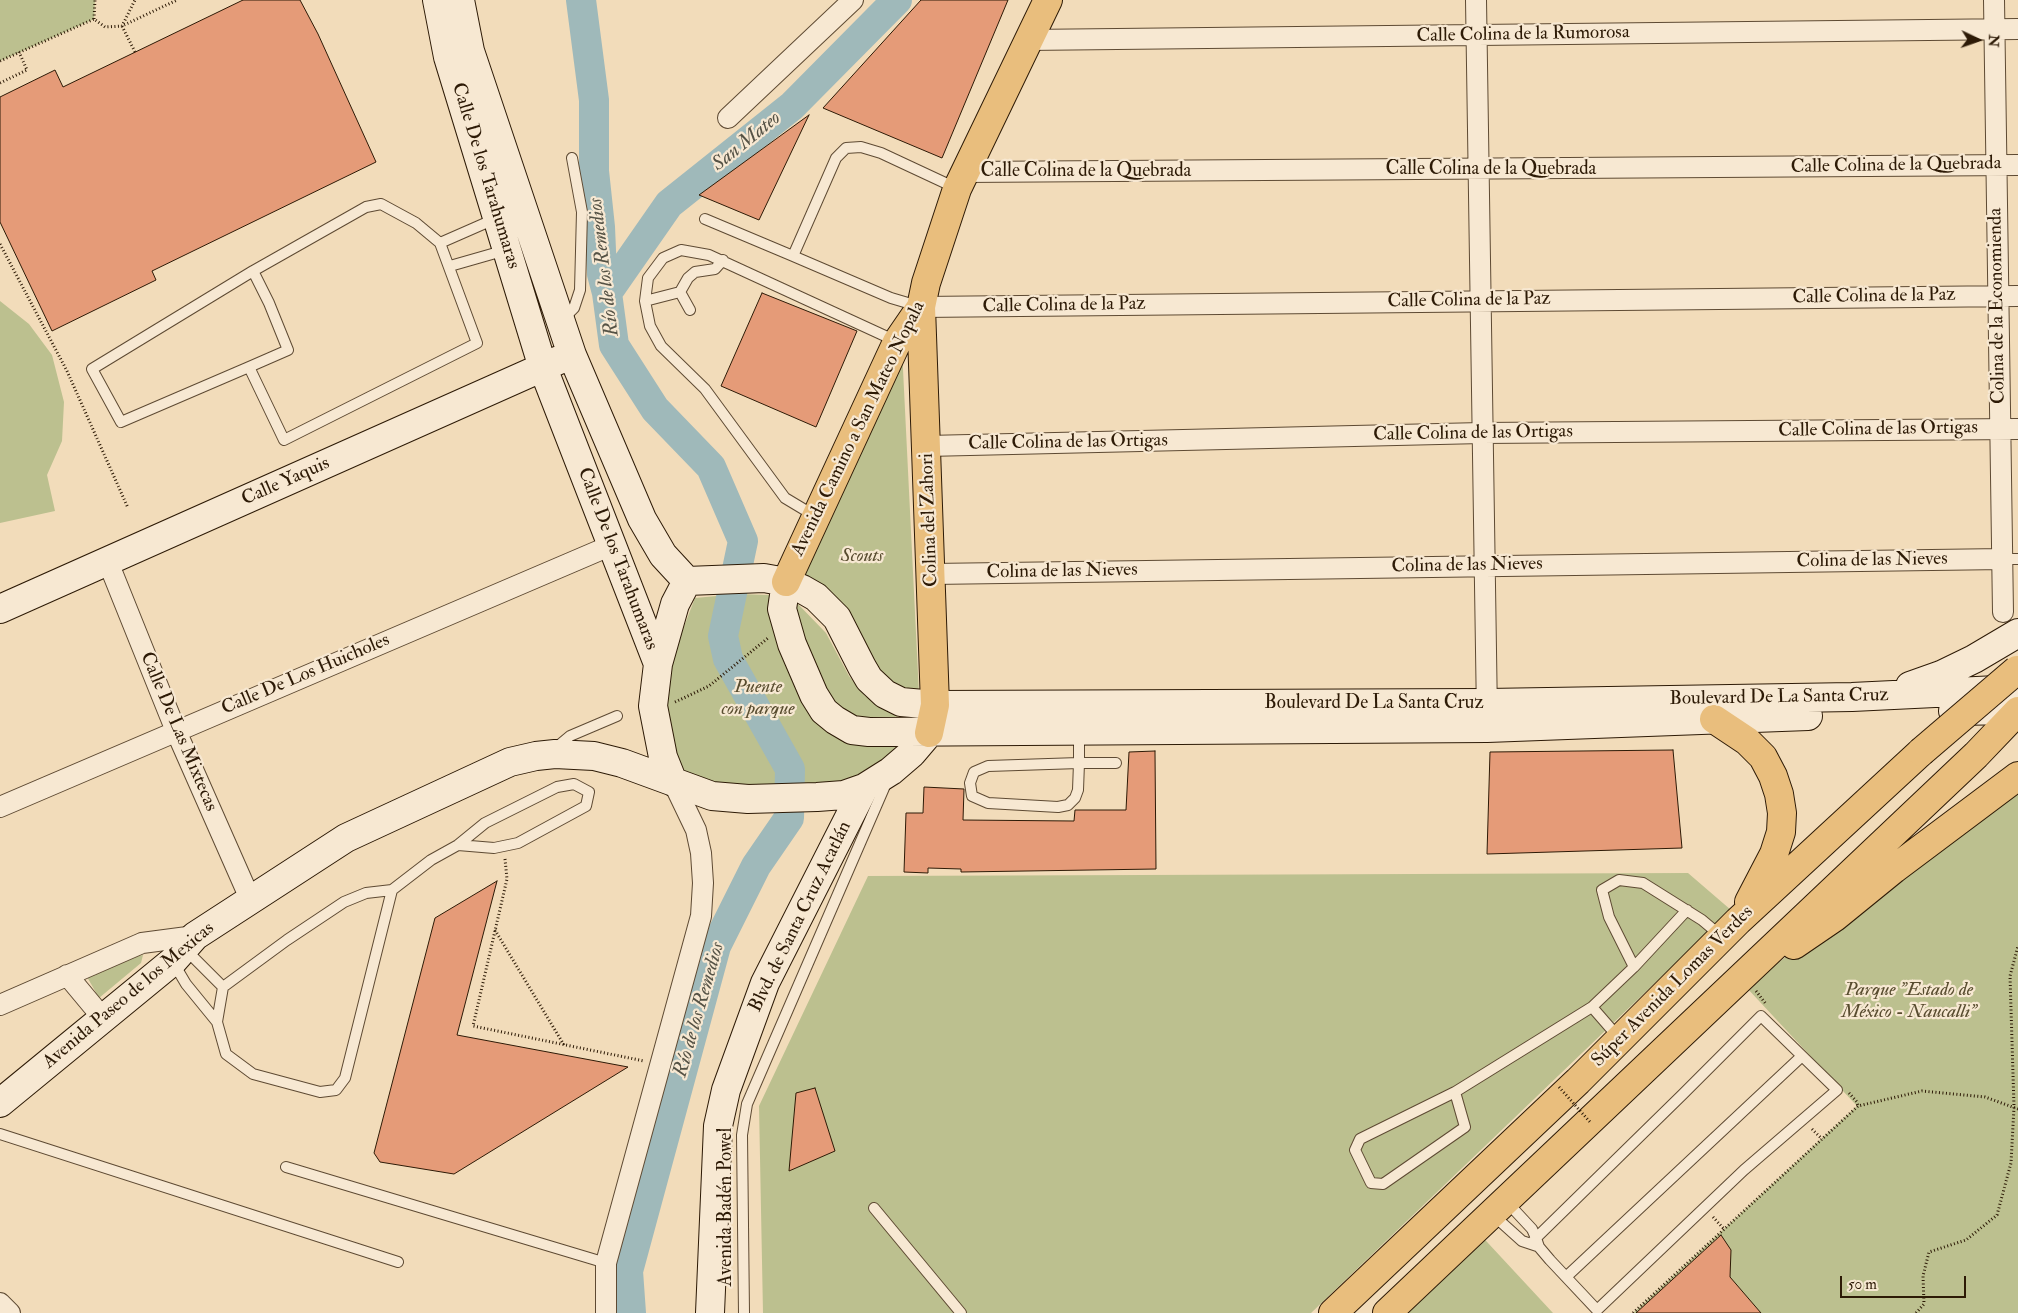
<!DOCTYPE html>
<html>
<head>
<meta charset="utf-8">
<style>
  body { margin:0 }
  #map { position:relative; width:2018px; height:1313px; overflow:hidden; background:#f2dcba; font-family:"IM FELL Double Pica",serif }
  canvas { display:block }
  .north { position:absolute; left:1953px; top:15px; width:50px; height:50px; -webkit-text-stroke:4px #f7e8d2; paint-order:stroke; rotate:93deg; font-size:14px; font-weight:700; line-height:20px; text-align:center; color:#2d1a06 }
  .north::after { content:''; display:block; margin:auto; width:18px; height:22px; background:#2d1a06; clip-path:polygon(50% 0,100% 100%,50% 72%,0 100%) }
  .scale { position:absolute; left:1840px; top:1276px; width:126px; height:22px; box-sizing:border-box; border:2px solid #2d1a06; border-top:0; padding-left:6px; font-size:15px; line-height:18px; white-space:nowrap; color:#2d1a06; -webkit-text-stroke:4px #f7e8d2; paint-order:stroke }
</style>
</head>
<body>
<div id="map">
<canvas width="2018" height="1313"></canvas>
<div class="north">N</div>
<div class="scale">50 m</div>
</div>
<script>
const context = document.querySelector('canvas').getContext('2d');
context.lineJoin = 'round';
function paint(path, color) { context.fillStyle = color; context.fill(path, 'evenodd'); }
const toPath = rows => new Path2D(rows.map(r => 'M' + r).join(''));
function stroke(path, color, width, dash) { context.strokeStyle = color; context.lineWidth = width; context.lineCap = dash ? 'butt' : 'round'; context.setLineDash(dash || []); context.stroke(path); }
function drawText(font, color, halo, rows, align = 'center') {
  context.font = font + ' "IM FELL Double Pica",serif'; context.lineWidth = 4.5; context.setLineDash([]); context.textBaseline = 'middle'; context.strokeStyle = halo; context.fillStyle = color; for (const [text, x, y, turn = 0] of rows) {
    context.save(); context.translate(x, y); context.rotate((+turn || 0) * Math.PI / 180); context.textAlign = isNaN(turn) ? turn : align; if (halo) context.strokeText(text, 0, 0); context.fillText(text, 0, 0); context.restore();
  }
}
const green = toPath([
  [0,0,95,0,94,19,0,61],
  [0,301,29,324,52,355,64,402,62,441,47,475,55,511,0,523],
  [902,349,919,694,892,689,799,575],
  [738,594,769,595,797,603,826,633,849,676,865,696,904,721,898,755,838,790,805,790,693,782,670,756,666,698,673,655,695,598],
  [2018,782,2018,1313,1633,1313,1857,1106,1746,987],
  [1688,873,1731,910,1311,1313,763,1313,759,1106,868,876],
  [143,955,141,963,99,998,86,975,100,966],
  [1475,1229,1553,1313,1387,1313]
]);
const river = toPath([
  [581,0,594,100,594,171,600,227,602,274,607,293,614,345,655,409,711,467,743,541,723,636,728,659,790,769,789,818,756,866,716,946,628,1271,631,1313],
  [607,293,669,204,792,106,897,0]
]);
const building = toPath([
  [243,0,300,0,318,34,376,162,152,271,156,280,52,331,0,222,0,97,55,70,63,87,243,0],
  [921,0,1008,0,942,158,823,108,921,0],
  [809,115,759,220,699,195,809,115],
  [762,293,857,331,816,427,721,386,762,293],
  [1673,750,1682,848,1487,854,1490,752,1673,750],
  [1155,751,1156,869,961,872,961,869,928,868,928,873,904,872,906,813,923,813,924,787,964,789,963,820,1074,821,1075,810,1126,810,1129,752,1155,751],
  [497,881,457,1035,628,1067,454,1174,380,1162,374,1153,435,918,497,881],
  [815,1088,835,1151,789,1171,796,1093,815,1088],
  [1721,1235,1731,1250,1730,1277,1761,1313,1636,1313,1721,1235]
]);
const path = toPath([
  [94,19,95,0],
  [135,52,122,26,177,0],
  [0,61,94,19,105,27,122,26,135,0],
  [0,83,27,70,19,52],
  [0,244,67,371,128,508],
  [675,702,709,686,768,638],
  [505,859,507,879,473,1026,644,1061],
  [495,930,564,1045],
  [1756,991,1766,1004],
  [1849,1093,1857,1102,1858,1106],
  [1812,1129,1822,1139],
  [1713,1217,1724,1229],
  [1633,1313,1858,1106,1922,1091,1985,1097,2018,1109],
  [1916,1313,1924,1304,1923,1276,1929,1252,1966,1240,1997,1215,2011,1163,2014,1107,2010,976,2018,946]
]);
const lane = toPath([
  [381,204,416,223,440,243,477,343,284,440,249,367,288,350,269,303,253,271,366,207,381,204],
  [705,219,793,256],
  [440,243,497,218],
  [450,266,506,250],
  [680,292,690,310],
  [645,301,680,292,688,278,695,272,715,269,723,260],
  [918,306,891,298,793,256,836,158,846,148,861,147,881,153,956,188],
  [562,320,574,308,580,290,582,212,572,158],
  [249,367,121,422,92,369,253,271],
  [815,516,785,498,705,389,661,346,650,326,645,301,648,278,663,258,681,250,709,255,896,341],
  [2003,559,2018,559],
  [1079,733,1079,763,988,766,974,772,970,783,972,796,988,803,1058,807,1068,805,1075,798,1078,790,1079,763,1116,763],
  [556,751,558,746,570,736,617,716],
  [392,890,345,1078,336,1090,320,1092,253,1074,226,1054,217,1022,223,987,287,940,344,902,366,893,392,890,431,860,458,845,485,823,557,787,574,784,589,792,586,806,518,843,494,848,458,845],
  [185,949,223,987],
  [173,962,186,984,217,1022],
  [1634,967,1687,910],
  [1592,1007,1619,1038],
  [1455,1092,1465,1127,1383,1184,1371,1183,1355,1150,1360,1139,1455,1092,1592,1007,1634,967,1609,917,1602,890,1619,880,1643,883,1702,920,1721,936],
  [0,1134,398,1262],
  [286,1167,606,1263],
  [1506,1201,1532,1229,1536,1238,1539,1247,1550,1260,1597,1310,1744,1170,1837,1090,1761,1016,1682,1095,1536,1238,1531,1244],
  [874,1208,961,1313],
  [1492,1214,1522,1241,1537,1246],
  [1566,1277,1802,1056],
  [744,1313,742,1135,747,1104,887,781]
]);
const street = toPath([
  [1476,0,1487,715],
  [1994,0,2003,612],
  [1027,40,2018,29],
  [728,118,853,0],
  [964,172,2018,165],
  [921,307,2018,296],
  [927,446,1482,433,2018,429],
  [108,562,176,731,251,901],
  [932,574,2003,559],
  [0,807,612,545],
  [67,975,102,1017],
  [0,1005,142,943,195,936],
  [0,1303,10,1313],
  [606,1313,606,1263,701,916,703,883,701,853,696,830,673,782]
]);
const secondary = toPath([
  [437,0,448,57,543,368,658,664],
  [460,0,470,51,572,355,642,519,663,555,687,581],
  [687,581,764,578,786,582,802,589,816,597,837,618,862,667,869,679,885,694,901,702,935,705,1487,703,1852,697,2018,689],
  [786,582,782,609,792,644,814,695,824,711,835,720,852,730,869,732,1487,728,1808,716],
  [0,609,559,360],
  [1910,686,1941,675,1974,659,2018,633],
  [1953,711,2018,710],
  [673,782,663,757,653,706,658,664,675,604,687,581],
  [0,1103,173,961,195,936,346,838,510,762,536,756,555,754,594,756,622,763,712,796,748,799,817,797,844,795,864,788,891,771,912,753,929,733],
  [710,1313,718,1126,726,1090,765,983,864,788]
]);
const primary = toPath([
  [921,307,935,705,929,733],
  [786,582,897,342,921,307,926,283,957,189,1048,0],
  [1714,719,1747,741,1763,757,1773,776,1779,794,1782,813,1781,832,1774,854,1749,902],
  [1794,945,1835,917,1894,869,2018,776],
  [1333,1313,1578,1081,1738,921,1921,752],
  [1387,1313,1976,755,2018,711]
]);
const pathBridge = toPath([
  [1559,1087,1590,1122]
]);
const primaryBridge = toPath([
  [1921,752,2017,670]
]);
const streetNames = [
  ["Calle Colina de la Rumorosa",1523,35,-1],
  ["Calle Colina de la Quebrada",1896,166,-1],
  ["Calle Colina de la Quebrada",1491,170],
  ["Calle Colina de la Quebrada",1086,172],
  ["Calle De los Tarahumaras",485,176,73],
  ["Calle Colina de la Paz",1874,297,-1],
  ["Calle Colina de la Paz",1469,301,-1],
  ["Calle Colina de la Paz",1064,306,-1],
  ["Colina de la Economienda",1998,306,-91],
  ["Avenida Camino a San Mateo Nopala",859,429,-64],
  ["Calle Colina de las Ortigas",1878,430,-1],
  ["Calle Colina de las Ortigas",1473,434,-1],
  ["Calle Colina de las Ortigas",1068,443,-1],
  ["Calle Yaquis",286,482,-24],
  ["Colina del Zahori",930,520,-92],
  ["Calle De los Tarahumaras",617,559,69],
  ["Colina de las Nieves",1872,561,-1],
  ["Colina de las Nieves",1467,566,-1],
  ["Colina de las Nieves",1062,572,-1],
  ["Calle De Los Huicholes",306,675,-23],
  ["Boulevard De La Santa Cruz",1779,698,-1],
  ["Boulevard De La Santa Cruz",1374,704],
  ["Calle De Las Mixtecas",178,732,67],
  ["Blvd. de Santa Cruz Acatlán",801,917,-64],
  ["Súper Avenida Lomas Verdes",1673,987,-45],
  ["Avenida Paseo de los Mexicas",129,996,-40],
  ["Avenida Badén Powel",727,1207,-90]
];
const parkNames = [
  ["Scouts",862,557],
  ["Puente",758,688],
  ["con parque",758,710],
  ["Parque \"Estado de",1909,991],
  ["México - Naucalli\"",1909,1013]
];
const waterNames = [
  ["San Mateo",747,142,-39],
  ["Río de los Remedios",605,267,-97],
  ["Río de los Remedios",700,1010,-74]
];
paint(green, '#bcc08f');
stroke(river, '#9fb9ba', 30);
paint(building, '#e59b78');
stroke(building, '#2d1a06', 1);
stroke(lane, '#5e4a33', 12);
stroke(street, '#5e4a33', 22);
stroke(secondary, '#2d1a06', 30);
stroke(primary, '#2d1a06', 30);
stroke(path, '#2d1a06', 3, [1, 2.5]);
stroke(lane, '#f7e8d2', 10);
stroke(street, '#f7e8d2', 20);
stroke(secondary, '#f7e8d2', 28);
stroke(primary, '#e9be7d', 28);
stroke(primaryBridge, '#2d1a06', 30, []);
stroke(pathBridge, '#2d1a06', 3, [1, 2.5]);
stroke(primaryBridge, '#e9be7d', 28);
drawText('19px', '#2d1a06', '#f7e8d2', streetNames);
drawText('italic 19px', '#584c2f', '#f7e8d2', parkNames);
drawText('italic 20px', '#555245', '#f7e8d2', waterNames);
</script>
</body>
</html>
